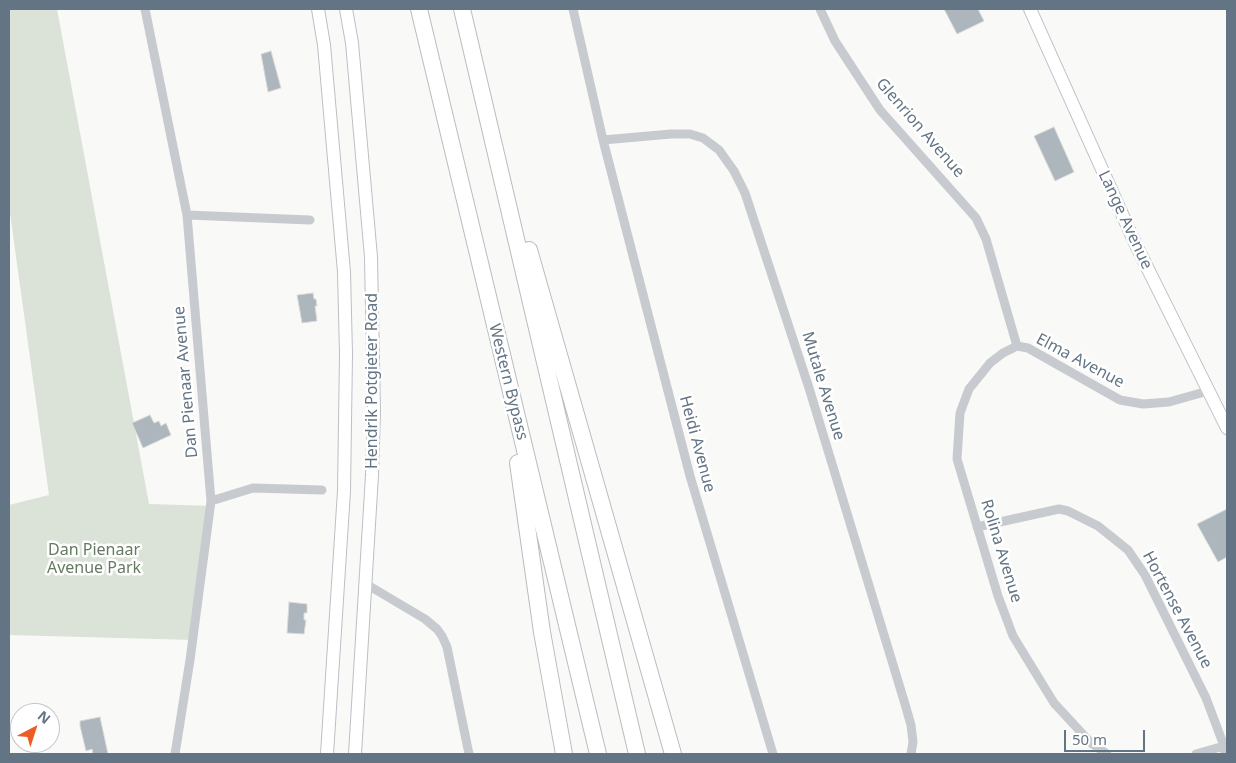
<!DOCTYPE html>
<html>
<head>
<meta charset="utf-8">
<style>
  body { margin:0 }
  #map { position:relative; width:1236px; height:763px; overflow:hidden; background:#f9f9f7; font-family:"Noto Sans",sans-serif }
  canvas { display:block }
  .frame { position:absolute; inset:0; border:10px solid #637484; pointer-events:none }
  .north { position:absolute; left:10px; top:703px; width:50px; height:50px; box-sizing:border-box; background:#fff; border:1px solid #c1c7ce; border-radius:50%; rotate:40deg; font-size:14px; font-weight:700; line-height:20px; text-align:center; color:#637484 }
  .north::after { content:''; display:block; margin:auto; width:18px; height:22px; background:#ec5c25; clip-path:polygon(50% 0,100% 100%,50% 72%,0 100%) }
  .scale { position:absolute; left:1064px; top:730px; width:81px; height:22px; box-sizing:border-box; border:2px solid #637484; border-top:0; padding-left:6px; font-size:15px; line-height:18px; white-space:nowrap; color:#637484; -webkit-text-stroke:4px #fff; paint-order:stroke }
</style>
</head>
<body>
<div id="map">
<canvas width="1236" height="763"></canvas>
<div class="frame"></div>
<div class="north">N</div>
<div class="scale">50 m</div>
</div>
<script>
const context = document.querySelector('canvas').getContext('2d');
context.lineJoin = 'round';
function paint(path, color) { context.fillStyle = color; context.fill(path, 'evenodd'); }
const toPath = rows => new Path2D(rows.map(r => 'M' + r).join(''));
function stroke(path, color, width, dash) { context.strokeStyle = color; context.lineWidth = width; context.lineCap = dash ? 'butt' : 'round'; context.setLineDash(dash || []); context.stroke(path); }
function drawText(font, color, halo, rows, align = 'center') {
  context.font = font + ' "Noto Sans",sans-serif'; context.lineWidth = 5; context.setLineDash([]); context.textBaseline = 'middle'; context.strokeStyle = halo; context.fillStyle = color; for (const [text, x, y, turn = 0] of rows) {
    context.save(); context.translate(x, y); context.rotate((+turn || 0) * Math.PI / 180); context.textAlign = isNaN(turn) ? turn : align; if (halo) context.strokeText(text, 0, 0); context.fillText(text, 0, 0); context.restore();
  }
}
const green = toPath([
  [9,9,57,9,149,504,214,506,194,640,9,635,9,505,49,495,9,206]
]);
const building = toPath([
  [944,9,978,9,984,21,957,34,944,9],
  [271,51,281,88,268,92,261,54,271,51],
  [1054,127,1074,172,1055,181,1034,136,1054,127],
  [313,293,314,299,316,299,317,306,315,306,317,321,302,323,297,295,313,293],
  [150,415,154,423,159,421,161,426,166,423,171,435,143,448,132,423,150,415],
  [1227,509,1227,557,1218,562,1197,524,1227,509],
  [289,602,307,604,307,613,304,613,304,620,306,620,304,634,287,633,289,602],
  [100,717,108,754,93,754,92,749,86,751,80,726,80,721,100,717]
]);
const street = toPath([
  [145,9,187,215,211,501,190,660,175,754],
  [573,9,603,140,690,476,773,754],
  [820,9,835,41,880,110,976,218,986,239,1017,346],
  [603,140,671,134,690,134,703,138,719,150,734,171,745,193,809,388,905,704,911,725,913,742,911,754],
  [187,215,310,220],
  [1017,346,1003,353,990,363,969,389,960,413,957,459,998,596,1013,636,1054,703,1091,743,1107,754],
  [1017,346,1028,348,1120,400,1143,404,1169,402,1208,391],
  [211,501,253,488,322,490],
  [977,527,1059,509,1068,511,1098,526,1128,550,1145,575,1206,698,1224,746,1225,754],
  [366,584,425,619,437,629,442,636,447,647,469,754],
  [1196,754,1224,746]
]);
const secondary = toPath([
  [318,9,324,45,344,272,346,354,344,491,327,754],
  [346,9,352,43,371,257,374,412,372,475,355,754],
  [1030,9,1136,245,1227,428]
]);
const highway = toPath([
  [419,9,598,754],
  [462,9,637,754],
  [529,250,673,754],
  [518,463,542,632,564,754]
]);
const streetNames = [
  ["Glenrion Avenue",920,128,49],
  ["Lange Avenue",1125,220,65],
  ["Elma Avenue",1080,361,28],
  ["Hendrik Potgieter Road",372,381,-90],
  ["Dan Pienaar Avenue",186,382,-95],
  ["Western Bypass",508,382,76],
  ["Mutale Avenue",823,386,73],
  ["Heidi Avenue",697,444,75],
  ["Rolina Avenue",1001,551,73],
  ["Hortense Avenue",1177,610,62]
];
const parkNames = [
  ["Dan Pienaar",94,550],
  ["Avenue Park",94,568]
];
paint(green, '#dbe2d8');
paint(building, '#adb6bc');
stroke(building, '#dbdbd9', 1);
stroke(secondary, '#bbc0c5', 14);
stroke(highway, '#b9bdc0', 18);
stroke(street, '#c7cbcf', 9);
stroke(secondary, '#fff', 12);
stroke(highway, '#fff', 16);
drawText('16px', '#637484', '#fff', streetNames);
drawText('16px', '#667a62', '#fff', parkNames);
</script>
</body>
</html>
